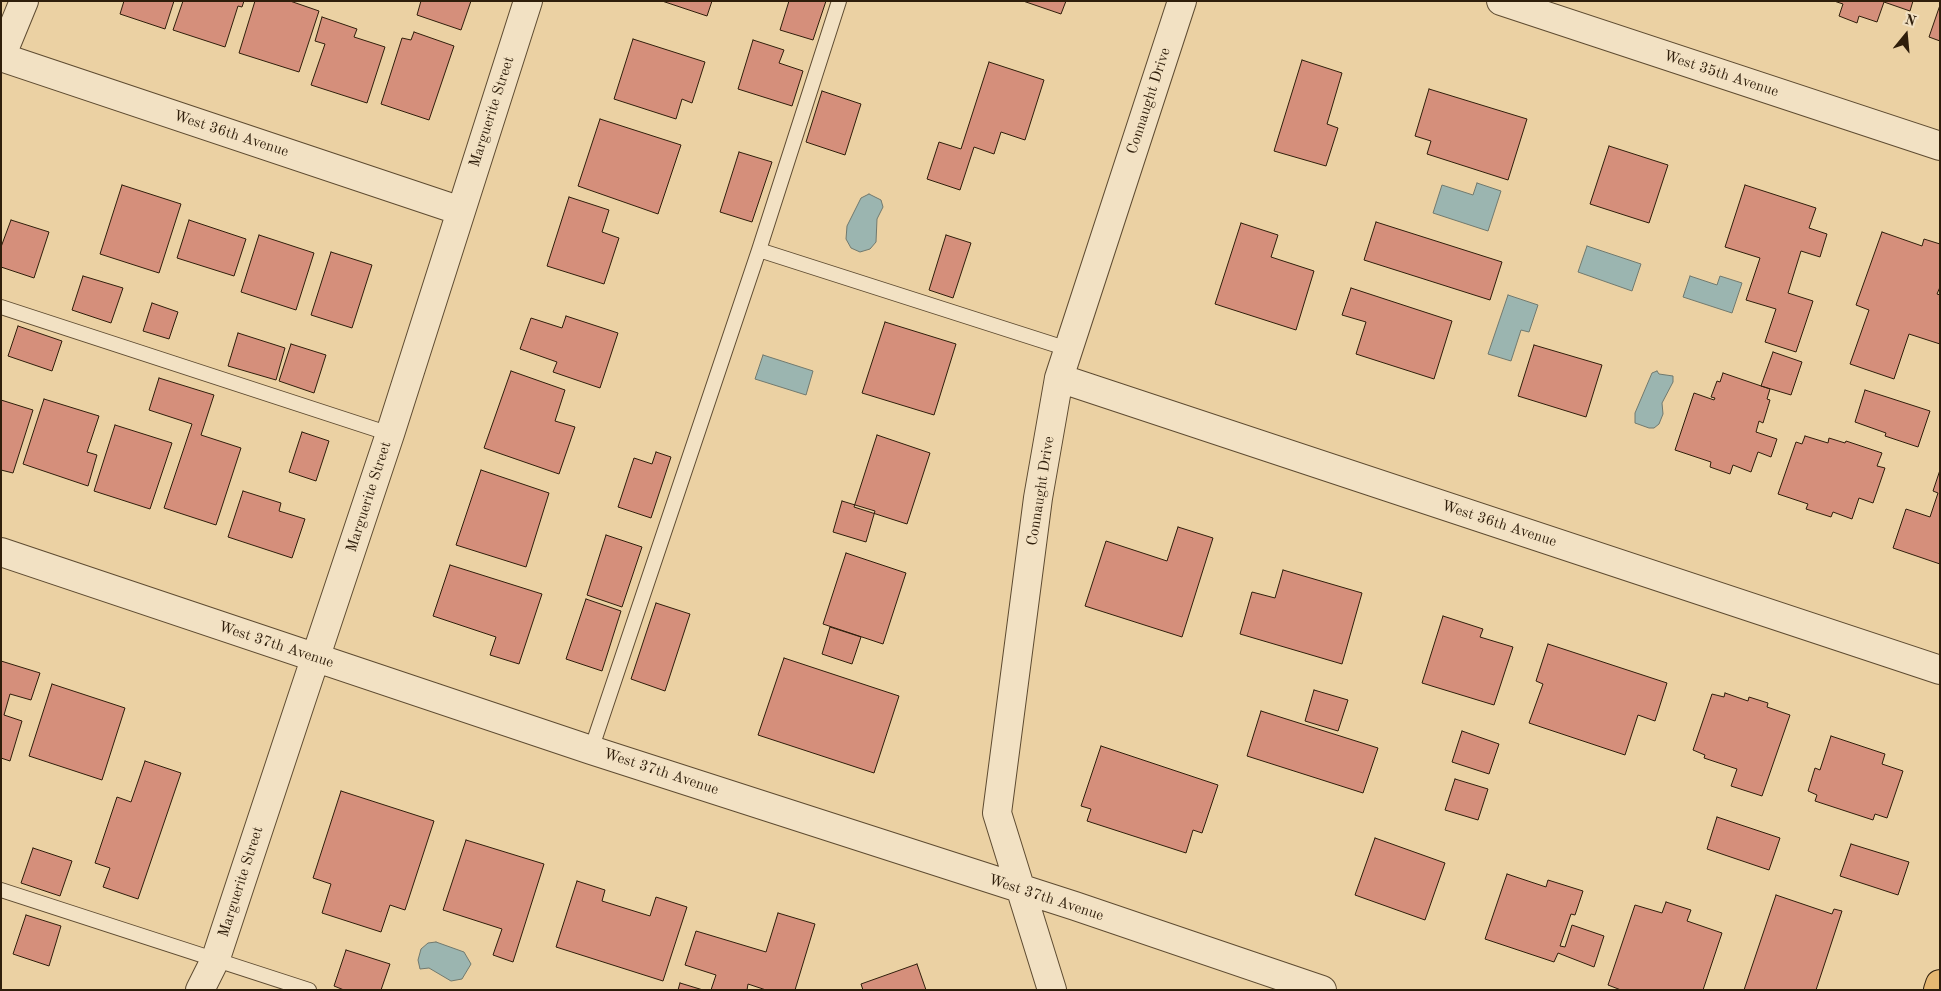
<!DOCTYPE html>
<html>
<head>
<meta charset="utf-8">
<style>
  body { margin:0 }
  #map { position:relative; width:1941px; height:991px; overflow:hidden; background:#ebd1a3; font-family:"Old Standard TT",serif }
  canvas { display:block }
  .frame { position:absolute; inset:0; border:2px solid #2f1e0b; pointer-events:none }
  .north { position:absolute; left:1881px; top:10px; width:50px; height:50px; -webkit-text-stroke:4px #f2e1c3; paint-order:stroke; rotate:17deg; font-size:14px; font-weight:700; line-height:20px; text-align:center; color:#2f1e0b }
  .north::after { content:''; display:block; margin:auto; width:18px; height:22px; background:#2f1e0b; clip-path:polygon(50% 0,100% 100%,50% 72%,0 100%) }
</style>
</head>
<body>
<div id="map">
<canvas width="1941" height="991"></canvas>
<div class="frame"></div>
<div class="north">N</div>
</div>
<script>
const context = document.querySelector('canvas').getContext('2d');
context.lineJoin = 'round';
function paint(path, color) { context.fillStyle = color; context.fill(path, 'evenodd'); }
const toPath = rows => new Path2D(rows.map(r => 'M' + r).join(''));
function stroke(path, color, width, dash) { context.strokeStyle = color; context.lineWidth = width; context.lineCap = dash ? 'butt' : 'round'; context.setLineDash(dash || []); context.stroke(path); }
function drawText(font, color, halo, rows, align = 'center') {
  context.font = font + ' "Old Standard TT",serif'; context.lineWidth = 4; context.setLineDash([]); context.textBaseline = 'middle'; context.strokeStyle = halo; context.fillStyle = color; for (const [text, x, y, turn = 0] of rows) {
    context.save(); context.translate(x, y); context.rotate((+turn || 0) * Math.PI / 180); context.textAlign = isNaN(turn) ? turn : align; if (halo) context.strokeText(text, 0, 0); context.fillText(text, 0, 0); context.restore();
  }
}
const water = toPath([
  [1477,183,1501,191,1488,231,1433,213,1442,185,1473,195,1477,183],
  [869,194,881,200,883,207,877,219,876,242,870,249,860,252,851,248,846,239,847,226,861,198,869,194],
  [1587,246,1641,264,1632,291,1578,272,1587,246],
  [1690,276,1717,285,1720,276,1742,283,1732,313,1683,297,1690,276],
  [1508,295,1538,305,1529,332,1521,330,1511,361,1488,354,1508,295],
  [763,355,813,371,806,395,755,379,763,355],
  [1657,371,1659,374,1673,376,1673,382,1662,403,1663,414,1659,424,1654,428,1649,428,1635,423,1635,413,1652,373,1657,371],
  [436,942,464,952,471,964,462,979,451,981,429,968,420,969,418,960,421,949,428,943,436,942]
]);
const building = toPath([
  [124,1,174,1,165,29,120,14,124,1],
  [183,1,244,1,242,7,238,6,225,47,173,30,183,1],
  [255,1,290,1,319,11,299,72,239,53,255,1],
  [421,1,471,1,461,30,417,15,421,1],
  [662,1,712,1,707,16,662,1],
  [789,1,826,1,813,40,780,30,789,1],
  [1023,1,1066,1,1061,14,1023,1],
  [1834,1,1913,1,1910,11,1884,2,1877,22,1859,16,1857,23,1839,16,1843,4,1834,1],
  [1940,5,1940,41,1929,37,1940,5],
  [322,17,357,29,354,37,385,47,367,103,311,85,325,44,315,41,322,17],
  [414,32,454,46,429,120,381,104,402,38,411,40,414,32],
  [633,39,705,62,692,103,682,99,676,119,614,99,633,39],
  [753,40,784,50,779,63,803,71,792,106,738,89,753,40],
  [1302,60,1342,73,1327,124,1338,128,1326,166,1274,151,1302,60],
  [989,62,1044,80,1025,140,1001,132,994,154,974,147,960,190,927,179,939,142,961,149,989,62],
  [1429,89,1527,119,1508,180,1427,154,1431,141,1415,136,1429,89],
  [822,91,861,104,845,155,806,142,822,91],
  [600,119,681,145,658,214,578,186,600,119],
  [1609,146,1668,165,1649,223,1590,204,1609,146],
  [739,152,772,162,752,222,720,212,739,152],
  [122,185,181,204,159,273,100,254,122,185],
  [1745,185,1816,208,1809,228,1827,234,1820,257,1801,251,1788,293,1813,301,1796,352,1765,342,1776,309,1746,300,1760,258,1725,247,1745,185],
  [569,197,609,210,602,232,619,238,604,284,547,266,569,197],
  [11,220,49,232,34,278,1,267,1,247,11,220],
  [189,220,246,239,234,276,177,258,189,220],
  [1376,222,1502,262,1490,300,1364,260,1376,222],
  [1241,223,1278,235,1271,257,1314,271,1296,330,1215,304,1241,223],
  [1882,232,1922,246,1924,239,1940,244,1940,287,1937,294,1940,295,1940,344,1909,334,1894,379,1850,364,1869,310,1856,305,1882,232],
  [259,235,314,253,296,310,241,292,259,235],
  [946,235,971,243,953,298,929,290,946,235],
  [331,252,372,265,352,328,311,315,331,252],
  [83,276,123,288,111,323,72,310,83,276],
  [1351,288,1452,321,1434,379,1356,354,1366,322,1342,315,1351,288],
  [152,303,178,312,169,339,143,331,152,303],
  [566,316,618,333,600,388,553,372,557,362,520,349,531,318,562,328,566,316],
  [885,322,956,344,934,415,862,393,885,322],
  [18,326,62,341,52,371,8,356,18,326],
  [238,333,285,348,276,380,228,366,238,333],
  [291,344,326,355,314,393,279,381,291,344],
  [1534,345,1602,365,1586,417,1518,396,1534,345],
  [1773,352,1802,362,1791,395,1761,386,1773,352],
  [511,371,565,390,555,421,575,427,559,474,484,448,511,371],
  [1723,373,1770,389,1767,399,1770,400,1763,423,1759,421,1756,432,1777,439,1771,457,1758,452,1751,472,1733,465,1730,474,1710,467,1711,462,1675,450,1694,393,1714,400,1715,398,1711,397,1717,381,1720,382,1723,373],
  [159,378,214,395,201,435,241,448,216,525,164,508,192,424,149,410,159,378],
  [1865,390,1930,411,1918,447,1885,436,1886,433,1855,422,1865,390],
  [44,399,99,416,87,452,97,455,88,486,23,464,44,399],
  [1,400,33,410,13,473,1,470,1,400],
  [115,425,172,443,150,509,94,491,115,425],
  [302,432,329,441,316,481,289,472,302,432],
  [877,435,930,453,907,524,854,507,877,435],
  [1805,436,1828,443,1829,438,1845,443,1846,441,1882,453,1877,466,1885,468,1873,503,1859,498,1852,519,1833,512,1831,517,1806,509,1808,504,1778,494,1796,442,1802,444,1805,436],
  [656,452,671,457,651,518,618,507,634,458,652,464,656,452],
  [481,470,549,493,526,567,456,545,481,470],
  [1940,470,1940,564,1893,548,1906,509,1930,517,1938,493,1933,491,1940,470],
  [243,491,281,503,279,511,305,519,292,558,228,537,243,491],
  [842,501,875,511,866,542,833,532,842,501],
  [1178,527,1213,538,1182,637,1085,606,1106,541,1167,561,1178,527],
  [606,535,642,547,622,607,587,595,606,535],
  [846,553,906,573,883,644,823,624,846,553],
  [450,565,542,594,519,664,490,655,496,637,433,616,450,565],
  [1283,570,1362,593,1342,664,1240,634,1252,592,1275,598,1283,570],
  [586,599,621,611,602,671,566,659,586,599],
  [656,603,690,614,665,691,631,679,656,603],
  [1443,616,1483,629,1480,637,1513,647,1494,705,1422,683,1443,616],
  [830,627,861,637,852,664,822,654,830,627],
  [1548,644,1667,683,1655,721,1638,715,1625,755,1529,723,1543,684,1536,681,1548,644],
  [784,658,899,696,874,773,758,735,784,658],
  [1,661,40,673,31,700,10,694,4,715,22,721,10,761,1,758,1,661],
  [52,684,125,708,102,780,29,756,52,684],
  [1314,690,1348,700,1338,731,1305,721,1314,690],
  [1725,693,1748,701,1749,697,1768,703,1767,707,1790,715,1762,796,1731,786,1737,769,1704,758,1705,755,1693,750,1712,694,1724,697,1725,693],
  [1261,711,1378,748,1363,793,1247,756,1261,711],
  [1462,731,1499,744,1489,774,1452,762,1462,731],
  [1831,736,1885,754,1882,764,1903,771,1887,818,1875,814,1873,820,1815,801,1817,795,1808,791,1815,768,1820,770,1831,736],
  [1101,746,1218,785,1202,833,1193,830,1186,853,1087,821,1091,809,1081,806,1101,746],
  [145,761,181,773,138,899,103,887,110,868,95,863,117,797,131,802,145,761],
  [1455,779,1488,789,1478,820,1445,810,1455,779],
  [341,791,434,821,405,910,390,905,381,932,322,913,331,884,313,878,341,791],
  [1717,817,1780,838,1769,870,1707,849,1717,817],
  [1375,838,1445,863,1425,920,1355,895,1375,838],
  [466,840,544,864,513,962,493,955,502,929,443,910,466,840],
  [1851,844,1909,862,1898,895,1840,876,1851,844],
  [33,848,72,861,60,896,21,883,33,848],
  [1507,874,1546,887,1548,880,1583,891,1575,915,1571,914,1560,946,1565,947,1572,925,1604,936,1594,967,1558,953,1554,962,1485,939,1507,874],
  [577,881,605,890,602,901,650,916,656,897,687,907,663,981,556,947,577,881],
  [1776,895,1832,914,1834,909,1842,911,1816,990,1744,990,1776,895],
  [1666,902,1691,910,1687,921,1722,933,1703,990,1621,990,1608,985,1635,905,1662,913,1666,902],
  [778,913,815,924,795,990,766,990,748,984,747,990,711,990,716,975,685,965,696,931,766,952,778,913],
  [26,915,61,926,49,966,13,954,26,915],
  [346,950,390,964,381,990,344,990,334,986,346,950],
  [917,964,926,990,863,990,861,984,917,964],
  [680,983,703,990,678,990,680,983]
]);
const service = toPath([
  [759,250,1068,349],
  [1,307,390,434],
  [591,750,759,250,839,1],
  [1,890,309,990]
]);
const minor = toPath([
  [24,1,1,57,461,211],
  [1501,1,1940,146],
  [1059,378,1940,670],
  [1,552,591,750,1075,906,1322,990],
  [200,990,216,958,301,701,390,434,528,1],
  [1052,990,997,813,1038,498,1059,378,1182,1]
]);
const trunk = toPath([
  [1938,990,1940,984]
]);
const streetNames = [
  ["West 35th Avenue",1721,74,18],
  ["Connaught Drive",1149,101,-72],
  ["Marguerite Street",492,112,-72],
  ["West 36th Avenue",231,134,18],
  ["Connaught Drive",1041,491,-81],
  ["Marguerite Street",369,497,-72],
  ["West 36th Avenue",1499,524,18],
  ["West 37th Avenue",276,645,18],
  ["West 37th Avenue",661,772,18],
  ["Marguerite Street",241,882,-72],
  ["West 37th Avenue",1046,898,18]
];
paint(water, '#9bb5b0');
stroke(water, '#70796e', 1);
paint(building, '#d58f7b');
stroke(building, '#2f1e0b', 1);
stroke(service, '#5e4b31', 16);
stroke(minor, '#5e4b31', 30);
stroke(trunk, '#2f1e0b', 30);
stroke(service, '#f2e1c3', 14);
stroke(minor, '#f2e1c3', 28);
stroke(trunk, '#e6b872', 28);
drawText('15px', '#2f1e0b', '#f2e1c3', streetNames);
</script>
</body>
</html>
